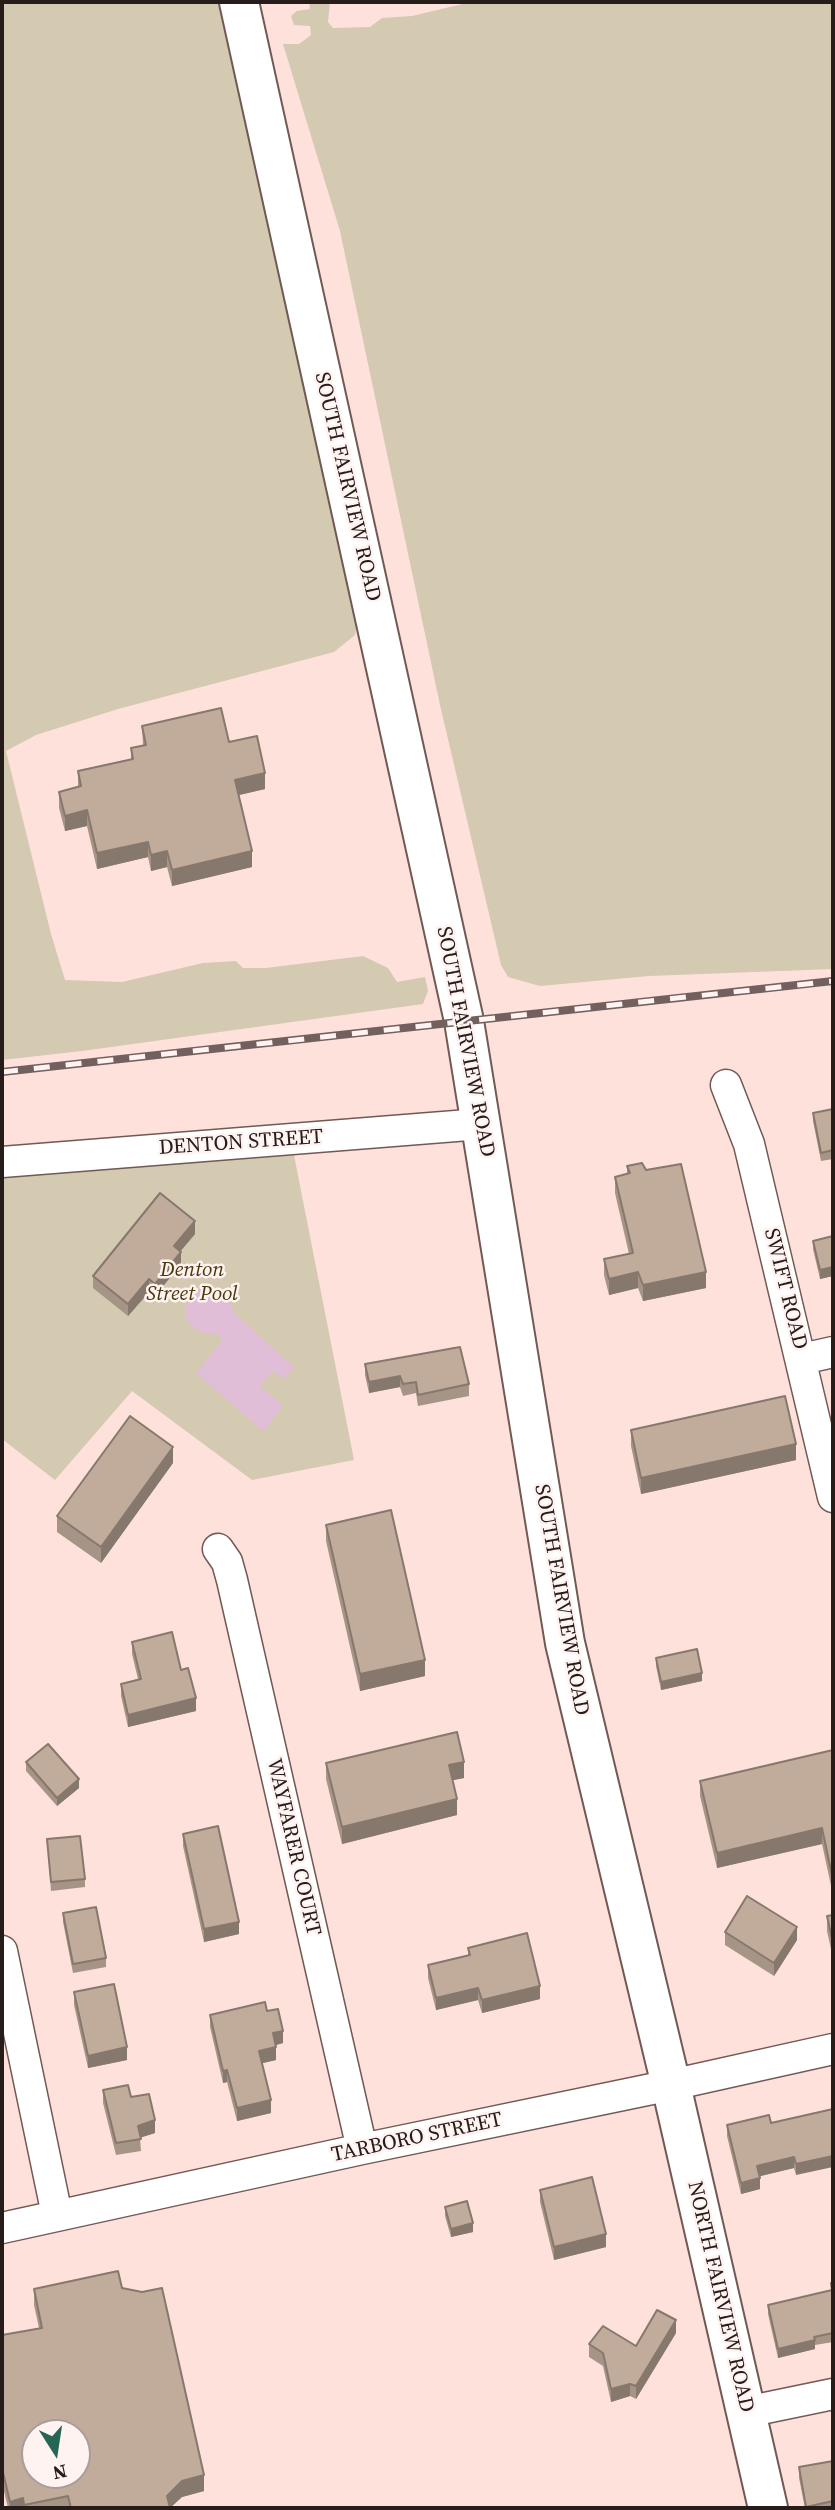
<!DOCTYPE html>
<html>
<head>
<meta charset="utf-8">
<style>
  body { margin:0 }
  #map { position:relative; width:835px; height:2510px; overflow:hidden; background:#fee1db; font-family:"Source Serif 4",serif }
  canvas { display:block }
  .frame { position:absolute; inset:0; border:4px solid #261c1a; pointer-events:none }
  .north { position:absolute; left:21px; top:2419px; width:70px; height:70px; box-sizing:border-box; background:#fff3f1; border:2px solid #a89d9b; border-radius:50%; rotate:168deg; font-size:19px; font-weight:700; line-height:28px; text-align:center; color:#261c1a }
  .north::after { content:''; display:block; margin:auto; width:24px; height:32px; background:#246554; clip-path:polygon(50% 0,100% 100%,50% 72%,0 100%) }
</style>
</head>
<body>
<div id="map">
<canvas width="835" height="2510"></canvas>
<div class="frame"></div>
<div class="north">N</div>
</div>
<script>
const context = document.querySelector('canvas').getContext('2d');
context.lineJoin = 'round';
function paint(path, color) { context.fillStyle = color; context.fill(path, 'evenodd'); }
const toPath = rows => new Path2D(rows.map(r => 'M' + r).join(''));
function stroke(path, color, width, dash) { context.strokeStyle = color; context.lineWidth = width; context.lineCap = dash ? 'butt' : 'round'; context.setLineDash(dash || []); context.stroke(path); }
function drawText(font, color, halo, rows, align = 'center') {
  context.font = font + ' "Source Serif 4",serif'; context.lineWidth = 5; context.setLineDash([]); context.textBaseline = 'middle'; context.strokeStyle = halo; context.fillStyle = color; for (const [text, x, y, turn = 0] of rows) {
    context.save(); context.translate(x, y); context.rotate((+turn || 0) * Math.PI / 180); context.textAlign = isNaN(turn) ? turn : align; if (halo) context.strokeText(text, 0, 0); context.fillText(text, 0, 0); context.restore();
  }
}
const green = toPath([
  [2,2,220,2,358,618,355,635,334,652,118,709,36,735,6,751,51,934,65,980,122,982,203,963,236,961,243,968,266,968,363,956,388,968,397,982,425,977,428,991,423,1004,82,1051,2,1060],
  [309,2,330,2,328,22,333,28,370,27,382,18,412,16,471,2,833,2,833,969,649,976,540,986,508,977,501,965,440,705,340,231,283,44,299,44,311,35,310,26,294,25,291,16,297,11,310,9],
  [293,1150,354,1460,252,1480,132,1391,55,1480,2,1439,2,1173]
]);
const water = toPath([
  [202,1289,213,1289,226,1297,235,1314,294,1367,284,1379,272,1371,260,1387,283,1405,263,1431,196,1373,222,1341,218,1333,204,1333,195,1329,187,1321,185,1312,187,1303,193,1294]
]);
const minor = toPath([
  [726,1085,749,1144,833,1497],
  [2,1162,481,1124],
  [802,1359,833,1352],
  [218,1549,227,1562,232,1580,362,2149],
  [2,1951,57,2215],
  [2,2228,362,2149,671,2085,833,2049],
  [746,2412,833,2394]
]);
const major = toPath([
  [239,2,464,1021,565,1643,671,2085,768,2508]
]);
const rail = toPath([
  [2,1072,833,981]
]);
const wall = toPath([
  [142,726,229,742,265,789,239,795,252,867,172,886,167,867,151,871,148,857,97,869,87,826,65,831,59,808,59,792,78,787,78,771,131,759,131,748,143,745],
  [833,1109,833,1159,821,1161,813,1121,813,1113],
  [627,1166,706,1288,643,1301,638,1288,609,1295,604,1275,604,1259,629,1254,615,1193,615,1177,627,1174],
  [195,1234,180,1251,181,1264,155,1296,149,1292,128,1316,93,1288,93,1276],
  [833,1236,833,1276,820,1279,813,1249,813,1241],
  [365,1364,469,1384,469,1396,418,1406,416,1393,403,1396,400,1387,369,1393,365,1375],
  [631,1430,796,1460,641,1494,631,1446],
  [173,1463,101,1563,57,1532,57,1516],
  [326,1525,425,1676,360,1691,326,1541],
  [132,1642,181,1670,196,1711,128,1727,121,1696,121,1684,138,1679,132,1654],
  [656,1658,702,1681,661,1690,656,1666],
  [833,1750,833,1895,822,1844,717,1868,700,1796,700,1781],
  [26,1762,79,1788,57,1806,26,1771],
  [326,1763,464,1778,453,1780,457,1815,342,1844,326,1779],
  [183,1834,239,1934,204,1942,183,1846],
  [47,1839,85,1879,85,1887,51,1891],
  [63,1913,106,1958,106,1967,73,1973,63,1922],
  [833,1915,833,1958,827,1931,827,1916],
  [725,1932,797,1940,774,1976,725,1945],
  [468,1948,540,1999,482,2013,478,2000,436,2010,428,1978,428,1965,468,1956],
  [74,1992,127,2060,88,2068,74,2005],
  [267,2011,283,2043,275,2045,276,2060,262,2063,271,2113,237,2121,227,2082,223,2083,210,2027,210,2015],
  [103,2090,155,2133,140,2138,141,2151,116,2155,103,2103],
  [833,2109,796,2175,794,2168,759,2176,760,2189,741,2194,727,2136,727,2125,771,2123],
  [540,2190,606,2247,554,2260,540,2202],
  [445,2207,473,2232,451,2237,445,2216],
  [831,2283,833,2283,833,2342,815,2345,815,2349,778,2358,768,2314,768,2305,831,2290],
  [122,2288,204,2491,182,2497,170,2508,8,2508,2,2483,2,2335,39,2328,34,2305,34,2289],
  [676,2333,636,2399,630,2396,611,2402,603,2366,589,2357,589,2344,636,2346],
  [833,2461,833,2508,805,2508,799,2478,799,2467]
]);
const shadedWall = toPath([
  [265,773,265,789,235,796,235,780],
  [87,810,87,826,65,831,65,816],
  [148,842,148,857,97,869,97,853],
  [167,851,167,867,151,871,151,855],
  [252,851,252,867,172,886,172,870],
  [195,1221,195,1234,174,1259,174,1246],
  [181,1252,181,1264,155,1296,155,1284],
  [833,1267,833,1276,820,1279,820,1270],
  [638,1272,638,1288,609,1295,609,1279],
  [706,1272,706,1288,643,1301,643,1285],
  [149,1279,149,1292,128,1316,128,1304],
  [400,1376,400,1387,369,1393,369,1382],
  [796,1444,796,1460,641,1494,641,1478],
  [173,1447,173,1463,101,1563,101,1547],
  [425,1660,425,1676,360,1691,360,1674],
  [702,1673,702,1681,661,1690,661,1682],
  [196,1698,196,1711,128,1727,128,1715],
  [464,1762,464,1778,449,1781,449,1765],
  [79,1779,79,1788,57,1806,57,1798],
  [457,1799,457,1815,342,1844,342,1827],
  [822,1828,822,1844,717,1868,717,1853],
  [239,1922,239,1934,204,1942,204,1929],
  [797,1927,797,1940,774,1976,774,1963],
  [540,1986,540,1999,482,2013,482,2000],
  [478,1988,478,2000,436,2010,436,1998],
  [283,2031,283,2043,273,2046,273,2033],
  [127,2047,127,2060,88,2068,88,2056],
  [276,2047,276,2060,259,2064,259,2051],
  [227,2070,227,2082,223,2083,223,2071],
  [271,2100,271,2113,237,2121,237,2108],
  [155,2120,155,2133,138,2138,138,2126],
  [833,2156,833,2167,796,2175,796,2164],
  [794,2157,794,2168,757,2177,757,2166],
  [760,2178,760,2189,741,2194,741,2183],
  [473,2223,473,2232,451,2237,451,2229],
  [606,2234,606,2247,554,2260,554,2247],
  [676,2320,676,2333,636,2399,636,2386],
  [815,2340,815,2349,778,2358,778,2349],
  [630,2384,630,2396,611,2402,611,2389],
  [204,2475,204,2491,182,2497,170,2508,167,2508,167,2496,182,2481],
  [23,2498,23,2508,10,2508,10,2502]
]);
const building = toPath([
  [221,708,229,742,257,736,265,773,235,780,252,851,172,870,167,851,151,855,148,842,97,853,87,810,65,816,59,792,81,786,78,771,133,759,131,748,146,745,142,726,221,708],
  [833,1109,833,1150,821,1153,813,1113,833,1109],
  [642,1163,646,1170,681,1164,706,1272,643,1285,638,1272,609,1279,604,1259,633,1253,615,1177,630,1173,627,1166,642,1163],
  [160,1193,195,1221,174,1246,181,1252,155,1284,149,1279,128,1304,93,1276,160,1193],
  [833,1236,833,1267,820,1270,813,1241,833,1236],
  [460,1347,469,1384,418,1395,416,1382,403,1384,400,1376,369,1382,365,1364,460,1347],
  [785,1396,796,1444,641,1478,631,1430,785,1396],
  [130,1416,173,1447,101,1547,57,1516,130,1416],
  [391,1510,425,1660,360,1674,326,1525,391,1510],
  [172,1632,181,1670,188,1668,196,1698,128,1715,121,1684,141,1679,132,1642,172,1632],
  [697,1649,702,1673,661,1682,656,1658,697,1649],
  [457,1732,464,1762,449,1765,457,1799,342,1827,326,1763,457,1732],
  [48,1744,79,1779,57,1798,26,1762,48,1744],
  [833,1750,833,1880,822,1828,717,1853,700,1781,833,1750],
  [218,1826,239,1922,204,1929,183,1834,218,1826],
  [80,1836,85,1879,51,1882,47,1839,80,1836],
  [747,1896,797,1927,774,1963,725,1932,747,1896],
  [96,1907,106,1958,73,1964,63,1913,96,1907],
  [833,1915,833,1943,827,1916,833,1915],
  [527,1933,540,1986,482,2000,478,1988,436,1998,428,1965,470,1955,468,1948,527,1933],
  [114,1984,127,2047,88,2056,74,1992,114,1984],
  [265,2002,267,2011,278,2009,283,2031,273,2033,276,2047,259,2051,271,2100,237,2108,227,2070,223,2071,210,2015,265,2002],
  [128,2085,131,2097,149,2094,155,2120,138,2126,141,2139,116,2143,103,2090,128,2085],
  [833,2109,833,2156,796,2164,794,2157,757,2166,760,2178,741,2183,727,2125,769,2115,771,2123,833,2109],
  [592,2177,606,2234,554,2247,540,2190,592,2177],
  [467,2201,473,2223,451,2229,445,2207,467,2201],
  [118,2271,122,2288,142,2292,162,2288,204,2475,182,2481,167,2496,170,2508,71,2508,68,2496,24,2505,23,2498,10,2502,2,2468,2,2335,42,2328,34,2289,118,2271],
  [35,2433,77,2433,77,2475,35,2475,35,2433],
  [831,2283,833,2283,833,2333,814,2337,815,2340,778,2349,768,2305,832,2290,831,2283],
  [657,2310,676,2320,636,2386,630,2384,611,2389,603,2353,589,2344,603,2326,636,2346,657,2310],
  [833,2461,833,2501,806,2507,799,2467,833,2461]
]);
const streetNames = [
  ["SOUTH FAIRVIEW ROAD",347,487,77],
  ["SOUTH FAIRVIEW ROAD",465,1042,79],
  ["DENTON STREET",241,1143,-4],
  ["SWIFT ROAD",785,1289,76],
  ["SOUTH FAIRVIEW ROAD",561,1600,80],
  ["WAYFARER COURT",293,1847,77],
  ["TARBORO STREET",417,2138,-12],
  ["NORTH FAIRVIEW ROAD",720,2297,77]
];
const parkNames = [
  ["Denton",192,1271],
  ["Street Pool",192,1295]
];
paint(green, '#d4c9b1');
paint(water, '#e0bed7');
stroke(minor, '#715954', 33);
stroke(major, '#715954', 42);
stroke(minor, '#fff', 30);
stroke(major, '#fff', 38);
stroke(rail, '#71605d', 8);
stroke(rail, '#fff3f1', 5, [16]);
paint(wall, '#a69486');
paint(shadedWall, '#87786d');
paint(building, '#c1ac9c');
stroke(building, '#87786d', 2);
drawText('21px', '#261c1a', '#fff3f1', streetNames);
drawText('italic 21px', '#48380b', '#fff3f1', parkNames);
</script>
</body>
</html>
